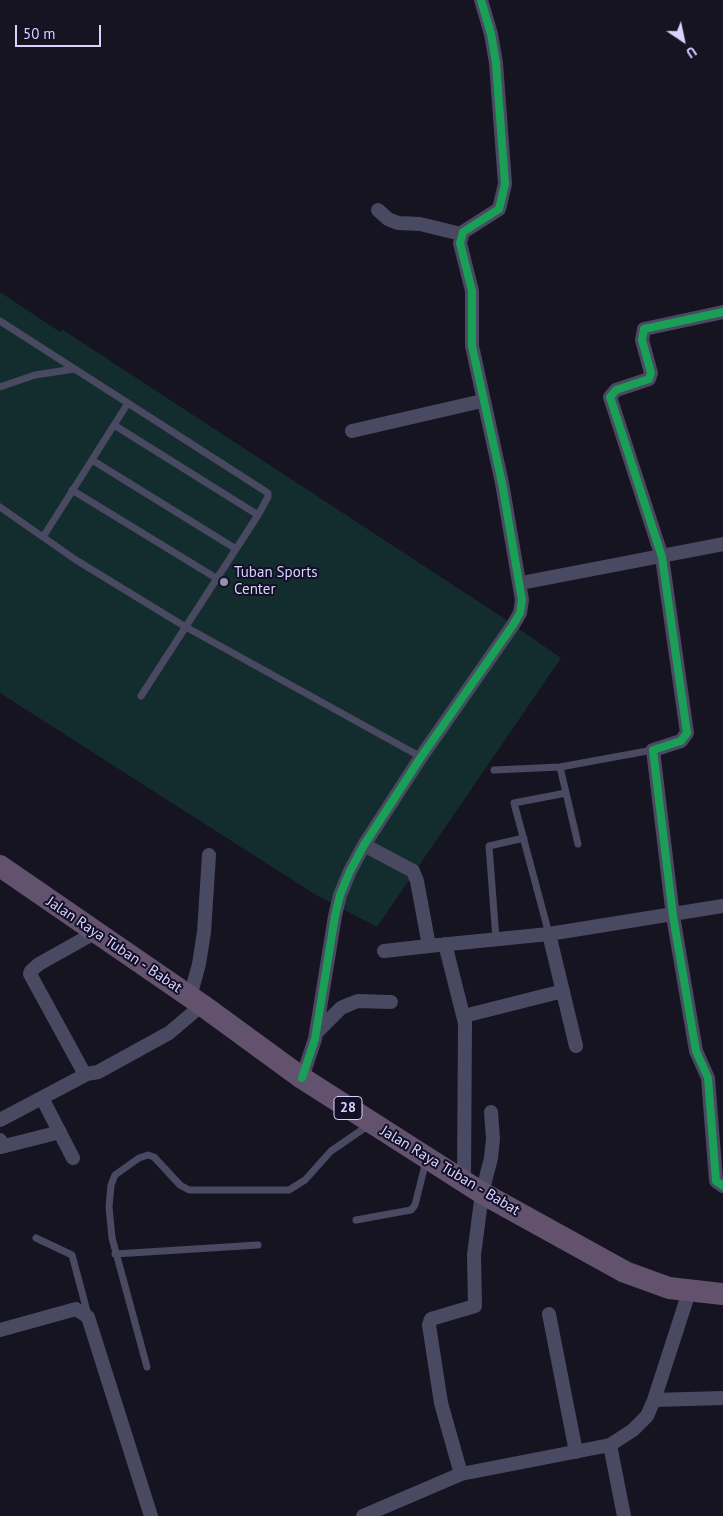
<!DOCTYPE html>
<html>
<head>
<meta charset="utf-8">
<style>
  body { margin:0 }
  #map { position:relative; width:723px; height:1516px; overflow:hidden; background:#161421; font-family:"PT Sans",sans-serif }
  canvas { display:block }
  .north { position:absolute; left:658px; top:15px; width:50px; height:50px; -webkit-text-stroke:4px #130f26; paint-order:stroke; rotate:146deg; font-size:14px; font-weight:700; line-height:20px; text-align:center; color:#d9d4ff }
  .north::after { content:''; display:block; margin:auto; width:18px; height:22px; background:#d9d4ff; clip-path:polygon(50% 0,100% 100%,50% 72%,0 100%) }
  .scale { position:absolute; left:15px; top:25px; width:86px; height:22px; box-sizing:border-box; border:2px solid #d9d4ff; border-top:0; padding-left:6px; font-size:15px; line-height:18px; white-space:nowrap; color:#d9d4ff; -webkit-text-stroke:4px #130f26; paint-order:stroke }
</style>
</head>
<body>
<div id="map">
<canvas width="723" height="1516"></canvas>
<div class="north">U</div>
<div class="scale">50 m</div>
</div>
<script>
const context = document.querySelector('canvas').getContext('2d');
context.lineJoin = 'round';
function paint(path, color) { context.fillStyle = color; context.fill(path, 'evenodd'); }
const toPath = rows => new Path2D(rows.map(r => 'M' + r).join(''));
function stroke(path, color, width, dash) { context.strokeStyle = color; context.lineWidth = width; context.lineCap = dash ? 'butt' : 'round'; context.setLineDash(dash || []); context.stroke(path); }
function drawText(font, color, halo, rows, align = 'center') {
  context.font = font + ' "PT Sans",sans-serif'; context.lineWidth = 4; context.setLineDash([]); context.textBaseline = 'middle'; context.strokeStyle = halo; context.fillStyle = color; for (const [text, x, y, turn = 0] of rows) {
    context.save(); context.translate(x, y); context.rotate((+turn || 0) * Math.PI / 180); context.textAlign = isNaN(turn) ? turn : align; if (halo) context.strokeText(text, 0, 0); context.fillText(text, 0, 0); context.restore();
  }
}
const green = toPath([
  [0,292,60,332,63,330,236,443,502,617,561,658,377,927,316,895,0,693]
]);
const service = toPath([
  [0,321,268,493,268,497,258,515,141,696],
  [0,387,35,375,74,369],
  [114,425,258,515],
  [92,460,236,549],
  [72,490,216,578],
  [0,507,76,560,184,626,421,757],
  [43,537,128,403],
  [560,767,578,844],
  [494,770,560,767,653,750],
  [549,934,514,803,566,793],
  [496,939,489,846,524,838],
  [356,1220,411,1210,415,1205,426,1161],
  [36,1238,72,1255,88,1315],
  [115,1254,258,1245],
  [147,1367,112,1238,109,1207,111,1185,115,1175,139,1158,148,1155,154,1157,180,1185,189,1190,289,1190,305,1180,331,1151,369,1125]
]);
const minor = toPath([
  [378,210,388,219,398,223,420,224,461,234],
  [723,312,644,329,642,340,651,373,649,379,616,390,610,397,662,557,687,733,681,741,653,750,673,916,696,1051,708,1078,716,1181,723,1186],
  [352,431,482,401],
  [521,583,723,544],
  [364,845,413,871,417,881,429,946,549,934,723,906],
  [96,932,39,964,31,971,30,974,83,1071,87,1074,98,1072,169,1033,202,1005],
  [549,934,576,1046],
  [445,944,465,1023,464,1182],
  [384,951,429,946],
  [190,997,199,964,204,932,209,855],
  [464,1016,563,991],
  [316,1033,341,1008,350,1004,358,1001,391,1002],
  [302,1078,315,1039,335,916,340,895,350,871,364,845,421,757,513,625,520,613,522,600,502,483,472,346,472,291,460,243,463,232,499,209,505,184,496,63,491,34,481,0],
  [42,1098,73,1158],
  [0,1120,87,1074],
  [0,1140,1,1147,60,1132],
  [549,1314,576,1452],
  [0,1330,76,1309,88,1317,151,1516],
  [654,1400,723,1398],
  [610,1445,624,1516],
  [461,1474,441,1403,429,1325,431,1319,475,1306,474,1255,482,1193,491,1158,493,1139,491,1112],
  [363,1516,461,1474,610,1445,633,1430,647,1416,654,1400,689,1292]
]);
const trunk = toPath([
  [0,866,202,1005,302,1078,482,1193,625,1272,669,1288,723,1294]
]);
const cycleway = toPath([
  [723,312,644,329,642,340,651,373,649,379,616,390,610,397,662,557,687,733,681,741,653,750,673,916,696,1051,708,1078,716,1181,723,1186],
  [302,1078,315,1039,335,916,340,895,350,871,364,845,421,757,513,625,520,613,522,600,502,483,472,346,472,291,460,243,463,232,499,209,505,184,496,63,491,34,481,0]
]);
const markers = [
  [224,582,5,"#9591b1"]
];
const shields = [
  [348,1108,28]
];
const shieldNames = [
  ["28",348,1108]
];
const poiNames = [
  ["Tuban Sports",234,573],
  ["Center",234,590]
];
const streetNames = [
  ["Jalan Raya Tuban - Babat",114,945,34],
  ["Jalan Raya Tuban - Babat",450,1171,31]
];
paint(green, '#132c2d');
stroke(service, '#4a4962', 7);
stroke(minor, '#4a4962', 14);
stroke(trunk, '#62526e', 22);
stroke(cycleway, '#1a9f57', 8);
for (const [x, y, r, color] of markers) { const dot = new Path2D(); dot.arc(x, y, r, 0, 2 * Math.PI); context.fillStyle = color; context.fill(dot); stroke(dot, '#130f26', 2); }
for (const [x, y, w] of shields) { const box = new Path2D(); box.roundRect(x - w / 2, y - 11.5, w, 23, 4); context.fillStyle = '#130f26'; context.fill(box); stroke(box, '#d9d4ff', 1); }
drawText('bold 14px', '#d9d4ff', null, shieldNames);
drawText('15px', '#d9d4ff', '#130f26', poiNames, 'left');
drawText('15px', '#d9d4ff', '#130f26', streetNames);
</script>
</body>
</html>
